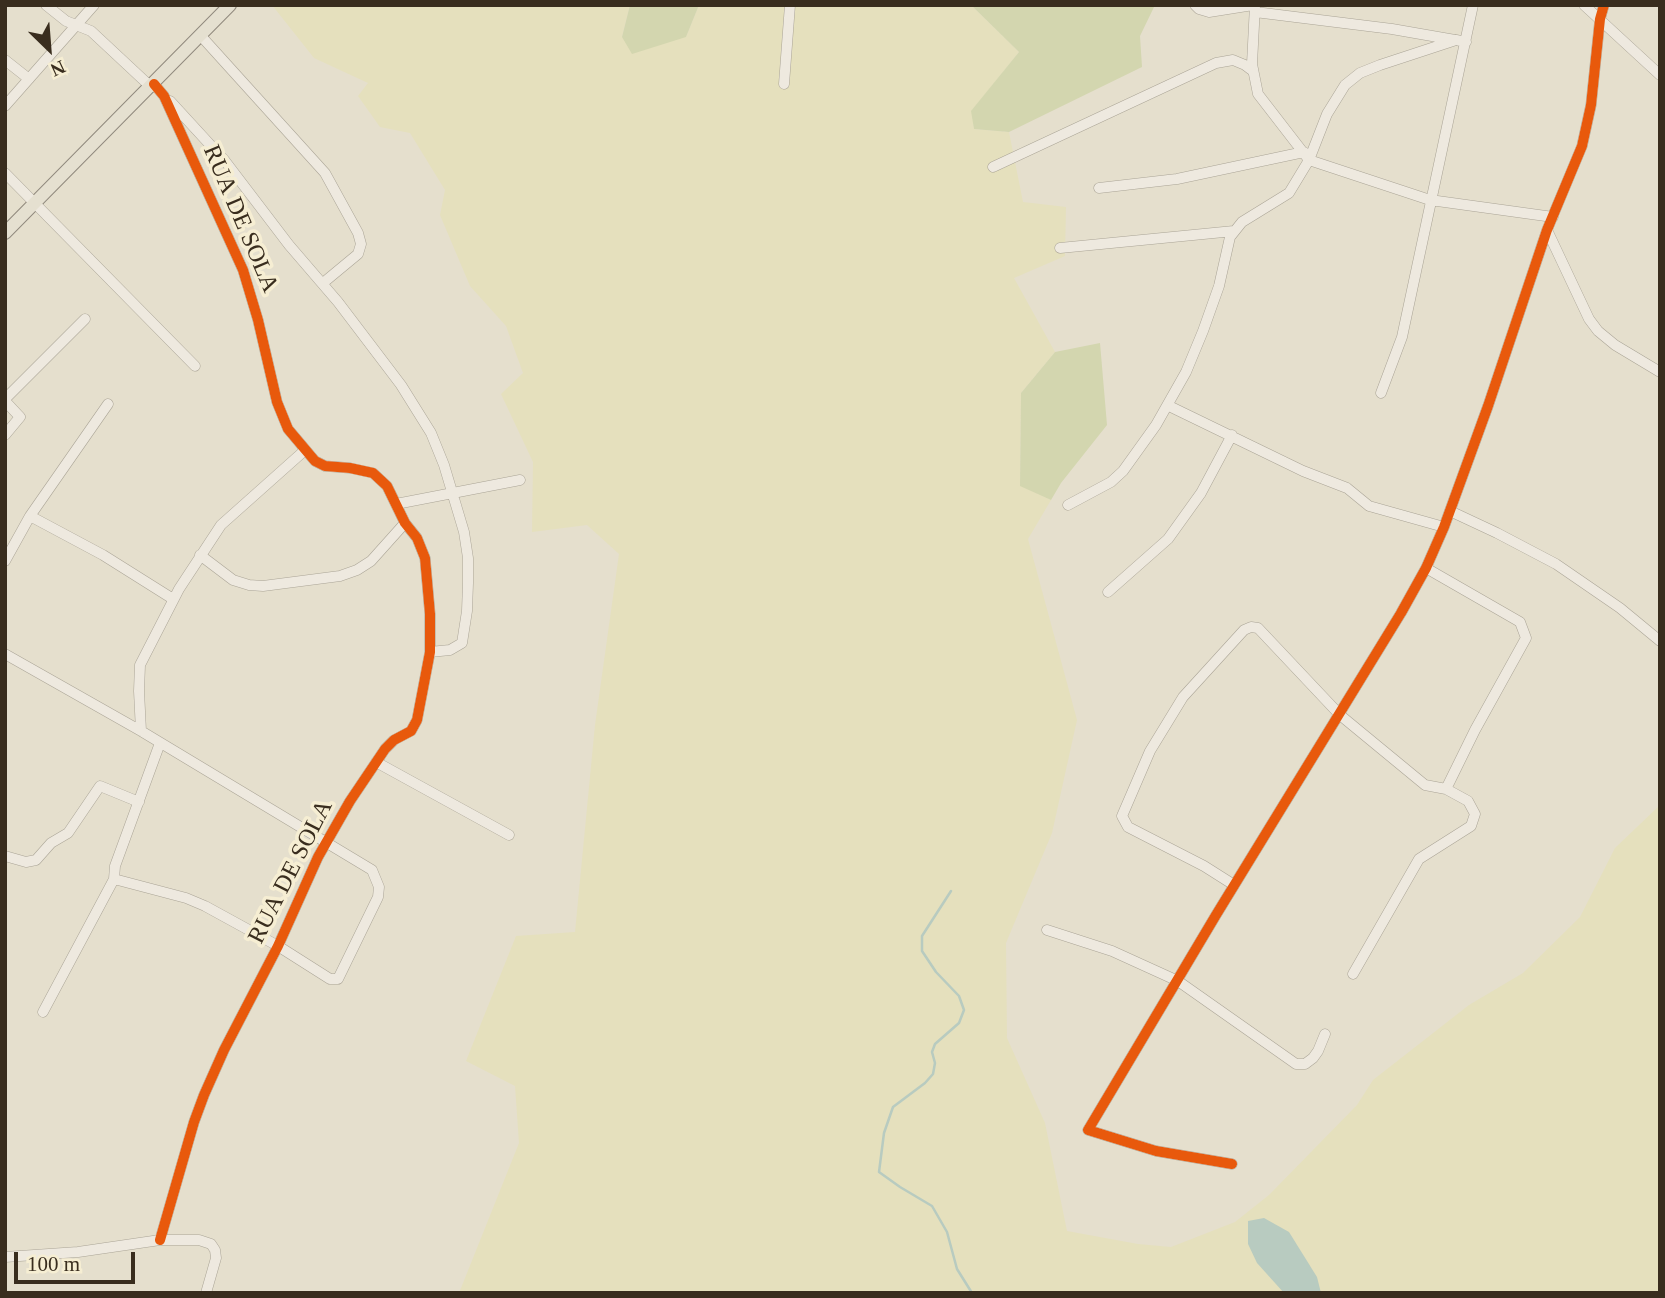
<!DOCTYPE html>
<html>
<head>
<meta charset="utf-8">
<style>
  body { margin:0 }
  #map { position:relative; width:1665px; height:1298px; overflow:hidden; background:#e5dfcd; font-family:Georgia,serif }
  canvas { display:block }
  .frame { position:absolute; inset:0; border:7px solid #392d1e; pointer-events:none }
  .north { position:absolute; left:14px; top:14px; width:70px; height:70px; -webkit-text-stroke:5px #f6eed3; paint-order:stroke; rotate:155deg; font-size:19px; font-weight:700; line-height:28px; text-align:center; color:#392d1e }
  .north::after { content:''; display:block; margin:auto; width:24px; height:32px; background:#392d1e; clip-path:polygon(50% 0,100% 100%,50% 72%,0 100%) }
  .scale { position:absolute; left:14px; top:1252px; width:121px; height:32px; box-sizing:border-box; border:4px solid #392d1e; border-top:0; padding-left:9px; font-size:21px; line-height:24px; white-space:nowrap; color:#392d1e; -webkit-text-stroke:5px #f6eed3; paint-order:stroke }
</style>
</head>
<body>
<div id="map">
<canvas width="1665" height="1298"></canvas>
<div class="frame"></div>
<div class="north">N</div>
<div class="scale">100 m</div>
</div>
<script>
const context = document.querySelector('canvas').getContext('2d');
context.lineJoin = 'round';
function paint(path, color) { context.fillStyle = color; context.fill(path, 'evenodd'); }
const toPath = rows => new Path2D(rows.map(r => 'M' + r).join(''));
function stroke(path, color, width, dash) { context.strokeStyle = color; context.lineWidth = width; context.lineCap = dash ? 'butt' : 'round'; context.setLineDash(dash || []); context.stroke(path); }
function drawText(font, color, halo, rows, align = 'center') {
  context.font = font + ' Georgia,serif'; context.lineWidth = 7; context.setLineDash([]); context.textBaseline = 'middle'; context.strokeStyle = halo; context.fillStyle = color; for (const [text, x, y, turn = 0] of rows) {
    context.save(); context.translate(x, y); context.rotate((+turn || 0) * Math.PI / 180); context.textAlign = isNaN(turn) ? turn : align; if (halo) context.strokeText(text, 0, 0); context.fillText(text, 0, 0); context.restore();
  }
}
const farmland = toPath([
  [272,5,630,5,622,37,686,37,699,5,971,5,1019,52,972,111,974,129,1009,132,1023,202,1066,207,1065,256,1014,278,1055,352,1021,393,1020,485,1051,500,1028,539,1077,720,1052,833,1006,943,1007,1038,1045,1123,1067,1231,1138,1244,1171,1247,1235,1222,1269,1195,1357,1105,1373,1080,1469,1005,1523,973,1580,917,1615,848,1660,805,1660,1293,459,1293,519,1143,515,1086,466,1061,516,936,575,932,595,725,619,554,587,525,532,532,533,462,501,394,523,373,506,326,470,286,440,215,445,190,410,133,380,127,358,96,368,83,314,58]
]);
const green = toPath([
  [630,5,699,5,686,37,632,54,622,37],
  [971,5,1155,5,1140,36,1142,67,1009,132,974,129,971,111,1019,52],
  [1100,343,1107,425,1061,483,1051,500,1020,486,1021,393,1055,352]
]);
const water = toPath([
  [1264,1218,1289,1232,1317,1277,1321,1293,1284,1293,1257,1263,1248,1244,1248,1221]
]);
const stream = toPath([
  [951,891,922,936,922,951,936,972,959,996,964,1010,959,1023,935,1044,932,1052,935,1063,933,1074,925,1083,893,1107,884,1133,879,1172,900,1187,932,1206,947,1232,957,1269,972,1293]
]);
const minor = toPath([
  [46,5,66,21,91,31,151,87],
  [1195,5,1199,9,1209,12,1253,5],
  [1255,5,1252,64,1258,94,1309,160,1430,200,1553,217],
  [1584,5,1660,75],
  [1255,12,1392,29,1455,40],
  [201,36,325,173,358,233,361,244,358,254,323,283],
  [5,60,29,79],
  [154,84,164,96,243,270,258,320,277,402,288,429,315,461,325,466,350,468,373,473,387,486,405,523,417,538,425,558,430,614,430,652,417,720,411,731,394,740,385,749,350,801,318,857,278,946,224,1050,204,1095,194,1122,160,1240],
  [784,84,790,5],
  [170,101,225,161,289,245,338,302,401,385,431,433,444,465,464,532,468,558,468,583,467,611,462,643,450,650,430,652],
  [5,106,94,5],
  [993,167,1216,63,1233,60,1245,65,1253,71],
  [5,173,195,366],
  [1099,188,1177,179,1304,152],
  [1547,230,1589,319,1598,331,1615,345,1660,372],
  [1060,248,1234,231],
  [1381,393,1402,337,1473,5],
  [5,399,85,319],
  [5,401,20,417,5,435],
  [1169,406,1303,471,1347,488,1369,506,1444,527],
  [396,504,520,480],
  [1068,505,1111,482,1123,471,1156,425,1186,372,1203,331,1219,286,1230,237,1242,222,1289,193,1309,160,1327,114,1345,85,1360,73,1380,65,1456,40,1466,42],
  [1450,511,1497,533,1556,564,1620,608,1660,641],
  [30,516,103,555,173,599],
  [200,555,233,580,249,585,263,586,340,576,357,570,371,561,405,523],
  [5,561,30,516,108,404],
  [1426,568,1520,622,1526,638,1475,730,1446,789],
  [1108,592,1168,539,1201,493,1232,435],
  [5,654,141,731,372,870,379,887,378,897,338,979,330,979,278,946,205,906,186,898,114,879,115,866,160,743],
  [141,731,139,691,140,665,179,589,221,525,304,451],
  [376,762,509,835],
  [5,856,26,862,36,860,51,843,68,833,100,786,139,802],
  [1234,885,1204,866,1128,827,1122,816,1150,751,1183,697,1244,630,1251,627,1258,628,1340,715,1425,785,1446,789,1468,801,1475,814,1471,826,1419,859,1353,974],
  [1047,930,1112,951,1178,981,1296,1064,1305,1064,1313,1058,1318,1051,1325,1034],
  [43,1012,114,879],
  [1232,1164,1156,1151,1088,1130,1216,915,1401,613,1426,568,1444,527,1488,406,1547,230,1582,146,1591,105,1600,19,1604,5],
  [5,1257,78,1252,160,1240,199,1240,211,1244,215,1250,216,1258,206,1293]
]);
const major = toPath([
  [5,233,230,5]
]);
const cycleway = toPath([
  [154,84,164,96,243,270,258,320,277,402,288,429,315,461,325,466,350,468,373,473,387,486,405,523,417,538,425,558,430,614,430,652,417,720,411,731,394,740,385,749,350,801,318,857,278,946,224,1050,204,1095,194,1122,160,1240],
  [1232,1164,1156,1151,1088,1130,1216,915,1401,613,1426,568,1444,527,1488,406,1547,230,1582,146,1591,105,1600,19,1604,5]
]);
const streetNames = [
  ["RUA DE SOLA",240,219,67],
  ["RUA DE SOLA",291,872,-63]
];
paint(farmland, '#e5e0bd');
paint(green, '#d3d6af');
paint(water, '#b8cbc0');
stroke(stream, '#b8cbc0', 2.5);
stroke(minor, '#aaa496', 11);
stroke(major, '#90897d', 14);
stroke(minor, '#eee9df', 10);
stroke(major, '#e5e0d0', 12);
stroke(cycleway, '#e8590c', 10);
drawText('24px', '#392d1e', '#f6eed3', streetNames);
</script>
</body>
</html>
